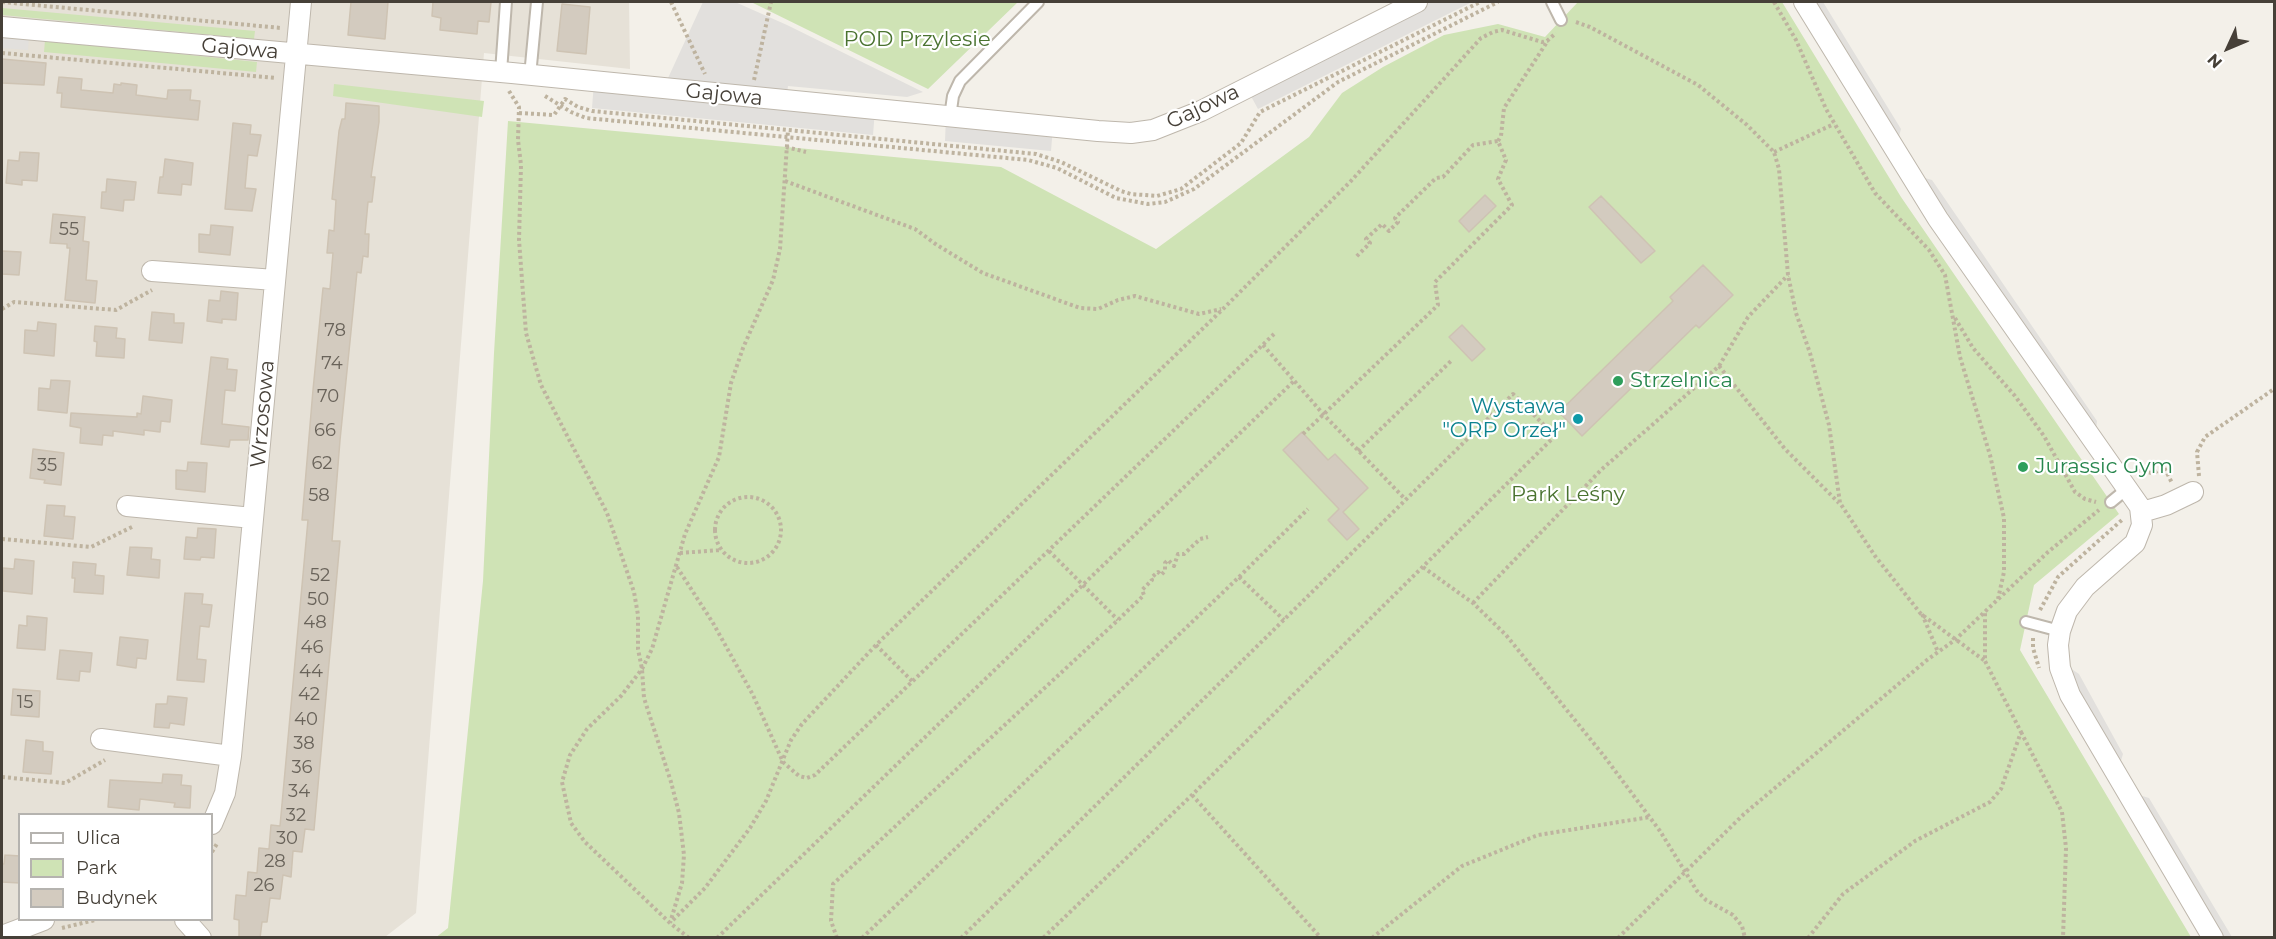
<!DOCTYPE html>
<html>
<head>
<meta charset="utf-8">
<style>
  body { margin:0 }
  #map { position:relative; width:2276px; height:939px; overflow:hidden; background:#f3f0e9; font-family:Montserrat,sans-serif }
  canvas { display:block }
  .frame { position:absolute; inset:0; border:3px solid #464038; pointer-events:none }
  .legend { position:absolute; left:18px; top:813px; width:195px; height:108px; box-sizing:border-box; background:#fff; border:2px solid #b5b3af; margin:0; padding:8px 10px; list-style:none; font-size:18px; color:#464038 }
  .legend li { display:flex; align-items:center; gap:12px; height:30px }
  .legend b { width:30px; border:2px solid #b5b3af }
  .north { position:absolute; left:2198px; top:18px; width:60px; height:60px; -webkit-text-stroke:4px #fff; paint-order:stroke; rotate:226deg; font-size:16px; font-weight:700; line-height:24px; text-align:center; color:#464038 }
  .north::after { content:''; display:block; margin:auto; width:21px; height:27px; background:#464038; clip-path:polygon(50% 0,100% 100%,50% 72%,0 100%) }
</style>
</head>
<body>
<div id="map">
<canvas width="2276" height="939"></canvas>
<div class="frame"></div>
<ul class="legend">
<li><b style="height:8px;background:#fff"></b>Ulica</li>
<li><b style="height:16px;background:#cfe3b5"></b>Park</li>
<li><b style="height:16px;background:#d3cbbf"></b>Budynek</li>
</ul>
<div class="north">N</div>
</div>
<script>
const context = document.querySelector('canvas').getContext('2d');
context.lineJoin = 'round';
function paint(path, color) { context.fillStyle = color; context.fill(path, 'evenodd'); }
const toPath = rows => new Path2D(rows.map(r => 'M' + r).join(''));
function stroke(path, color, width, dash) { context.strokeStyle = color; context.lineWidth = width; context.lineCap = dash ? 'butt' : 'round'; context.setLineDash(dash || []); context.stroke(path); }
function drawText(font, color, halo, rows, align = 'center') {
  context.font = font + ' Montserrat,sans-serif'; context.lineWidth = 4.5; context.setLineDash([]); context.textBaseline = 'middle'; context.strokeStyle = halo; context.fillStyle = color; for (const [text, x, y, turn = 0] of rows) {
    context.save(); context.translate(x, y); context.rotate((+turn || 0) * Math.PI / 180); context.textAlign = isNaN(turn) ? turn : align; if (halo) context.strokeText(text, 0, 0); context.fillText(text, 0, 0); context.restore();
  }
}
const residential = toPath([
  [2,2,629,2,630,69,484,53,416,913,385,937,2,938],
  [20,814,212,814,212,920,20,920]
]);
const green = toPath([
  [751,2,1018,2,928,89],
  [1578,2,1782,2,1901,197,2119,514,2034,585,2020,650,2191,937,435,938,448,928,483,581,494,353,508,121,1001,167,1156,249,1309,137,1342,93,1383,67,1444,35,1498,24,1545,37],
  [2,8,255,31,254,39,2,15],
  [45,40,257,62,256,72,44,52],
  [334,84,484,101,482,117,333,96]
]);
const parking = toPath([
  [703,2,735,2,787,25,923,92,907,97,788,86,786,101,875,110,873,135,592,108,594,82,663,89],
  [1417,2,1472,2,1258,109,1246,87],
  [1814,2,1823,2,1901,129,1898,140],
  [2,35,29,37,28,50,2,48],
  [946,116,1053,127,1051,151,945,141],
  [1921,177,1932,180,2097,421,2096,431],
  [2070,668,2079,674,2123,754,2120,764,2075,685],
  [2139,795,2149,798,2232,937,2224,937]
]);
const building = toPath([
  [351,2,388,2,385,39,348,35,351,2],
  [433,2,491,2,489,22,478,21,477,34,440,30,441,18,432,16,433,2],
  [562,4,590,7,586,54,557,51,562,4],
  [2,59,46,63,44,85,2,83,2,59],
  [59,77,82,79,81,90,113,93,114,84,121,85,121,83,137,85,136,95,167,99,168,90,191,90,190,100,200,101,198,120,61,107,62,93,57,93,59,77],
  [346,103,379,106,379,122,371,177,375,177,372,202,368,202,365,234,369,234,368,257,363,256,361,273,357,272,340,440,332,541,340,541,314,830,305,829,302,852,293,851,291,877,283,875,280,899,270,898,267,922,262,922,260,938,239,938,239,920,234,919,236,895,246,896,248,872,257,873,259,848,269,849,271,825,280,826,308,520,302,520,313,390,323,288,330,289,333,253,327,253,329,230,334,231,336,200,332,199,339,131,342,119,345,119,346,103],
  [233,123,251,125,250,134,261,135,257,156,248,155,245,188,256,189,252,211,225,209,233,123],
  [20,152,39,153,37,181,22,180,22,185,6,183,8,160,19,161,20,152],
  [165,159,193,163,191,185,182,184,181,195,158,193,160,177,163,177,165,159],
  [107,179,136,182,134,200,124,200,123,211,101,208,102,192,106,192,107,179],
  [1485,195,1496,206,1469,232,1459,221,1485,195],
  [1601,196,1655,251,1641,263,1589,207,1601,196],
  [53,214,85,217,83,241,89,242,86,280,97,281,95,303,65,300,70,248,67,248,67,244,50,243,53,214],
  [211,225,233,227,230,255,199,252,199,234,210,235,211,225],
  [2,251,21,252,19,275,2,274,2,251],
  [1703,265,1733,295,1699,328,1696,325,1582,436,1559,412,1673,301,1670,297,1703,265],
  [221,291,238,293,236,320,222,319,222,323,207,321,209,300,220,301,221,291],
  [152,312,174,314,174,323,184,323,182,343,149,340,152,312],
  [38,322,56,324,54,356,24,353,25,330,37,331,38,322],
  [1462,325,1485,349,1472,361,1449,337,1462,325],
  [95,326,117,328,116,338,125,339,124,358,96,356,97,342,94,341,95,326],
  [211,357,228,359,227,369,237,370,235,391,225,390,222,424,249,427,248,440,230,440,229,447,201,444,211,357],
  [51,380,70,381,67,413,38,410,39,388,50,389,51,380],
  [143,396,172,400,170,422,161,421,160,432,144,430,144,435,113,431,113,436,103,435,102,445,80,443,81,428,70,426,71,413,137,417,137,413,141,414,143,396],
  [1302,432,1328,460,1335,454,1368,488,1343,512,1359,529,1347,540,1328,520,1339,509,1283,450,1302,432],
  [33,449,64,453,61,485,44,483,45,480,30,478,33,449],
  [188,462,207,463,205,492,176,489,176,470,187,471,188,462],
  [47,505,65,506,64,516,75,517,73,539,44,536,47,505],
  [198,528,216,529,214,558,201,557,200,560,184,559,186,537,197,538,198,528],
  [130,547,152,548,151,559,160,560,159,578,127,575,130,547],
  [15,559,34,561,32,594,3,591,3,568,14,569,15,559],
  [73,562,96,564,95,575,104,576,103,594,74,592,75,578,72,578,73,562],
  [185,593,203,594,202,604,212,605,209,627,200,626,197,659,206,660,204,682,177,680,185,593],
  [27,616,47,618,45,650,17,648,19,625,27,626,27,616],
  [120,637,148,640,146,659,137,658,136,668,117,665,120,637],
  [60,650,92,653,90,672,80,671,79,681,57,679,60,650],
  [13,689,40,691,39,717,11,715,13,689],
  [168,696,187,698,184,725,170,723,169,728,154,727,156,704,167,704,168,696],
  [26,740,43,742,43,751,53,752,51,774,23,772,26,740],
  [163,774,182,775,181,785,191,786,190,808,174,807,175,803,140,799,139,810,108,807,110,780,162,783,163,774],
  [5,855,20,856,20,883,2,882,2,864,4,864,5,855]
]);
const path = toPath([
  [2,2,281,28],
  [671,2,705,74],
  [1774,2,1796,40,1826,109,1875,193,1929,250,1945,275,1960,357,1990,455,2004,518,2004,572,1998,599],
  [1576,22,1590,27,1698,85,1747,125,1774,152,1779,169,1788,275,1796,313,1810,353,1829,425,1840,503,1875,556,1921,614,1985,661],
  [2,53,276,78],
  [754,80,771,2],
  [509,91,519,107,518,140,521,165,519,240,526,333,541,385,607,513,634,592,638,615,638,649,642,669,644,698,671,782,679,813,684,855,682,883,670,923],
  [545,96,571,112,586,118,1028,160,1057,168,1116,198,1148,204,1165,202,1194,189,1338,82,1498,2],
  [519,113,554,115,565,99,578,107,592,111,1036,154,1061,162,1121,191,1131,194,1157,196,1181,189,1241,143,1260,112,1480,2],
  [1498,141,1501,136,1504,108,1547,42],
  [786,147,806,152],
  [1774,152,1834,124],
  [785,181,915,229,937,245,983,273,1080,308,1098,309,1118,300,1135,296,1199,314,1221,309],
  [2,309,14,302,116,310,152,290],
  [1955,318,1973,348,2015,396,2044,436,2075,492,2085,499,2096,502],
  [1263,345,1324,415,1405,499],
  [1719,366,1785,449,1839,503],
  [1303,434,1438,305,1435,282,1512,205,1498,179,1506,160,1498,141,1473,145,1443,177,1436,178,1395,218,1398,222,1389,231,1382,224,1366,239,1370,243,1355,258],
  [1358,451,1451,361],
  [2137,471,2154,473,2164,467,2172,483],
  [2199,476,2197,452,2205,437,2274,389],
  '715 530a33 33 0 1 1 66 0a33 33 0 1 1-66 0Z',
  [2,539,91,547,134,526],
  [1049,551,1118,620],
  [680,553,721,550],
  [677,567,713,623,753,695,783,762,799,776,807,778,815,775,1274,334],
  [1423,567,1473,603,1506,635,1604,756,1660,831,1697,891,1706,900,1733,915,1742,926,1745,938],
  [1239,577,1308,509],
  [1473,603,1601,470,1719,366,1748,317,1788,275],
  [2040,610,2058,577,2123,519],
  [1922,614,1938,652],
  [2033,638,2033,648,2039,668],
  [876,645,912,681],
  [2021,732,2062,812,2066,848,2063,938],
  [2,777,65,783,105,760],
  [1192,795,1321,938],
  [212,852,218,842],
  [673,920,705,888,750,828,766,801,791,740,802,724,876,645,1224,308,1351,181,1481,38,1493,32,1502,30,1542,42,1547,41,1556,33],
  [62,928,95,920],
  [689,938,670,923,585,842,571,823,562,782,570,755,587,729,621,696,642,669,652,649,685,534,719,457,731,383,743,348,773,280,780,249,788,130],
  [717,938,1294,381],
  [837,938,831,921,833,884,1118,620,1144,595,1142,590,1152,580,1151,578,1158,572,1161,575,1165,571,1165,563,1168,560,1174,566,1178,554,1184,554,1200,539,1208,537],
  [862,938,1239,577,1284,620],
  [961,938,1513,394,1555,436,1192,795,1043,938],
  [1372,938,1462,866,1538,835,1650,817],
  [1618,938,1744,814,1927,660,1955,640,2048,552,2099,510],
  [1808,938,1843,894,1915,841,1990,802,2001,789,2021,732,1985,661,1985,613]
]);
const lane = toPath([
  [1552,2,1561,20],
  [501,72,506,2],
  [530,76,537,2],
  [950,117,953,96,960,81,1038,2],
  [2111,502,2128,488],
  [2026,622,2060,631]
]);
const street = toPath([
  [1804,2,1938,219,2140,507,2142,525,2135,543,2085,587,2067,611,2060,631,2058,645,2060,668,2070,695,2213,938],
  [2,27,512,73,1098,131,1131,133,1153,130,1201,111,1417,2],
  [152,271,275,280],
  [127,506,253,518],
  [2142,512,2166,505,2193,492],
  [101,739,231,756],
  [212,824,225,793,231,756,301,2],
  [185,920,201,938],
  [2,936,44,920]
]);
const markers = [
  [1618,381,6,"#2e9e5b"],
  [1578,419,6,"#0f9aa8"],
  [2023,467,6,"#2e9e5b"]
];
const numberNames = [
  ["55",69,230],
  ["78",335,331],
  ["74",332,364],
  ["70",328,397],
  ["66",325,431],
  ["62",322,464],
  ["35",47,466],
  ["58",319,496],
  ["52",320,576],
  ["50",318,600],
  ["48",315,623],
  ["46",312,648],
  ["44",311,672],
  ["42",309,695],
  ["15",25,703],
  ["40",306,720],
  ["38",304,744],
  ["36",302,768],
  ["34",299,792],
  ["32",296,816],
  ["30",287,839],
  ["28",275,862],
  ["26",264,886]
];
const parkNames = [
  ["POD Przylesie",917,40],
  ["Park Leśny",1568,495]
];
const streetNames = [
  ["Gajowa",240,49,5],
  ["Gajowa",724,95,6],
  ["Gajowa",1203,107,-25],
  ["Wrzosowa",263,414,-85]
];
const leisureNames = [
  ["Strzelnica",1630,381],
  ["Jurassic Gym",2035,467]
];
const cultureNames = [
  ["Wystawa",1566,407],
  ["\"ORP Orzeł\"",1566,431]
];
paint(residential, '#e6e1d7');
paint(green, '#cfe3b5');
paint(parking, '#e2e0dd');
paint(building, '#d3cbbf');
stroke(building, '#cec3b3', 1.5);
stroke(lane, '#beb7ac', 14);
stroke(street, '#beb7ac', 22);
stroke(path, '#beb39f', 4, [3, 3]);
stroke(lane, '#fff', 10);
stroke(street, '#fff', 20);
for (const [x, y, r, color] of markers) { const dot = new Path2D(); dot.arc(x, y, r, 0, 2 * Math.PI); context.fillStyle = color; context.fill(dot); stroke(dot, '#fff', 2); }
drawText('18px', '#69635a', null, numberNames);
drawText('21px', '#4a7330', '#fff', parkNames);
drawText('21px', '#464038', '#fff', streetNames);
drawText('21px', '#27864d', '#fff', leisureNames, 'left');
drawText('21px', '#0d838f', '#fff', cultureNames, 'right');
</script>
</body>
</html>
